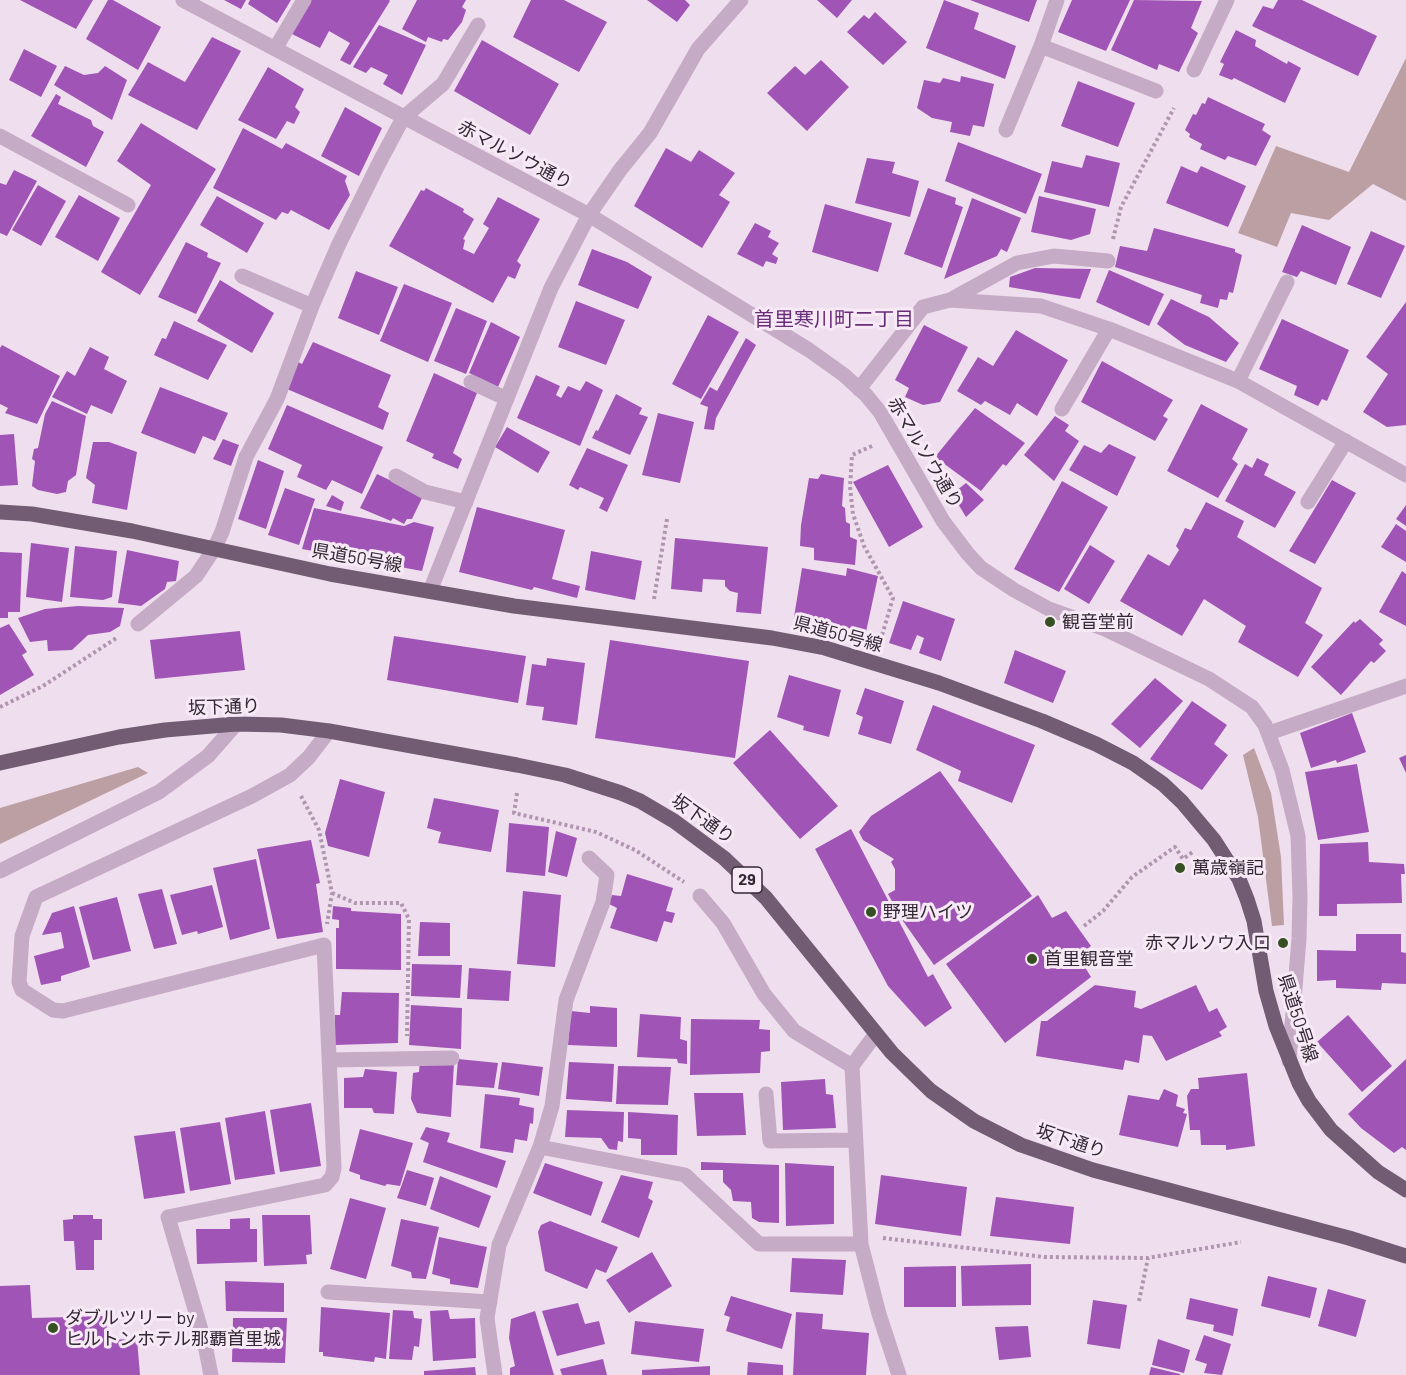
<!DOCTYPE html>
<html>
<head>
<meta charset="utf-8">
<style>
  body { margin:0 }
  canvas { display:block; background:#efdeee }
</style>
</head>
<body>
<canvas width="1406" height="1375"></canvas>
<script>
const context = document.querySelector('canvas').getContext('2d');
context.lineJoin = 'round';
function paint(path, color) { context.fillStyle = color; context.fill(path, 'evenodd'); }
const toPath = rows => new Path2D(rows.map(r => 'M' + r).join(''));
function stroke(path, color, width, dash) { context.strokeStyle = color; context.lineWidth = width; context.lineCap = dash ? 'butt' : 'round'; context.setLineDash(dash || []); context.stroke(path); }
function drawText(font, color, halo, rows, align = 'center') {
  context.font = font + ' Barlow,"Noto Sans JP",sans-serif'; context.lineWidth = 6; context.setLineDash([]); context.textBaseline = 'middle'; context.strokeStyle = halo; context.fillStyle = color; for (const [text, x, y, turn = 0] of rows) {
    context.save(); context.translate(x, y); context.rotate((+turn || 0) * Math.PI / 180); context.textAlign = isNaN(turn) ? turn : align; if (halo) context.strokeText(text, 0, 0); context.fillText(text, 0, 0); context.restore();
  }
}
const green = toPath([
  [1406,58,1406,201,1373,184,1329,220,1291,213,1277,247,1238,233,1276,146,1349,172],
  [1254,748,1271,793,1281,857,1284,925,1272,926,1258,817,1243,755],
  [138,767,148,773,0,844,0,808]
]);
const building = toPath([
  [20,0,93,0,76,29],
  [108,0,113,0,161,27,138,70,86,39],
  [224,0,246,0,241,9],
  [250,0,291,0,277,23,248,4],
  [311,0,389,0,390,1,350,65,340,60,350,43,329,31,320,48,290,33],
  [417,0,466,0,462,7,466,10,462,22,448,40,443,39,442,42,428,37,426,42,402,29],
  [531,0,564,0,607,22,579,72,513,37],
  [647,0,685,0,690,5,677,22],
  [817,0,852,0,837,18],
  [944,0,979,13,974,29,1016,46,1005,79,926,48],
  [970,0,1037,0,1029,22],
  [1072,0,1130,0,1106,51,1058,32],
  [1134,0,1202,1,1191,28,1198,33,1179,72,1159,64,1157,70,1111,50],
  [1278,0,1302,0,1377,36,1358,76,1252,26,1263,6,1273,9],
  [875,12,907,42,883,65,847,32,864,15,869,19],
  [379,25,426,45,402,95,383,84,388,75,371,67,366,73,353,67],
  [1236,30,1256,40,1255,46,1287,64,1288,61,1301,68,1285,103,1234,78,1232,80,1219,75,1224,64,1220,62],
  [212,37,241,51,197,130,128,95,148,62,185,82],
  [482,40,559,84,530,135,454,91],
  [24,49,57,66,41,97,9,80],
  [821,60,849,87,807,131,767,93,795,66,805,75],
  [65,66,84,75,98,73,105,66,127,80,112,120,54,85],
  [268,67,304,89,295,107,300,112,294,124,287,121,276,139,238,120],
  [961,76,994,84,984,127,973,125,970,136,950,132,952,122,932,118,917,108,924,80,940,83,943,78,960,82],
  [1078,81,1135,103,1118,147,1061,126],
  [56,94,61,97,58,104,91,120,93,126,104,132,86,167,31,136],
  [1208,97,1265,124,1262,130,1271,136,1256,166,1228,156,1225,160,1200,149,1202,144,1189,137,1190,134,1185,130,1193,114,1196,115,1202,103,1205,104],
  [345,107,382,128,359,176,321,156],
  [141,123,216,169,140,295,101,272,151,185,117,161],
  [243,128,282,149,286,143,347,176,345,181,350,195,329,230,291,210,288,214,282,212,276,220,213,188],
  [958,142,1042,174,1026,214,945,181],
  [666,148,691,162,699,150,735,173,719,195,730,202,702,248,634,206],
  [1086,155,1120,163,1109,207,1044,192,1052,161,1082,168],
  [867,158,895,162,892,173,919,181,910,217,855,203],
  [1181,166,1197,173,1201,166,1246,186,1228,227,1166,203],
  [14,170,37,181,7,236,0,233,0,183,6,185],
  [38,185,66,201,41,246,12,230],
  [426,188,464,209,463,212,474,219,463,239,465,240,463,249,474,254,489,228,483,224,498,197,540,219,517,261,521,265,515,279,508,276,493,303,389,246,421,190,424,191],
  [928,188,956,198,955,204,963,207,942,268,904,254],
  [79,195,120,218,98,261,55,237],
  [217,196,264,223,247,253,200,225],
  [1039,196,1096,209,1090,234,1071,240,1031,232],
  [972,198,1021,218,1007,252,1001,249,997,256,944,279],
  [825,204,892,223,878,272,812,252],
  [755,223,771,231,768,237,779,243,772,254,778,258,776,264,766,261,763,267,737,254],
  [1302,225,1351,247,1336,285,1301,271,1297,277,1282,272],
  [1154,228,1235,249,1235,252,1242,255,1233,293,1229,292,1227,300,1220,299,1218,308,1200,303,1202,295,1115,267,1120,246,1147,251],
  [1371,231,1405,246,1381,298,1347,284],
  [186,242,208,253,207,257,221,263,196,314,158,297],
  [592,249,627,262,652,277,638,309,578,285],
  [1035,268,1091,269,1080,299,1009,287,1010,277],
  [1109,270,1164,294,1149,326,1096,302],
  [356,271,398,287,379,335,338,318],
  [220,280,274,313,252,353,197,321],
  [404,284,452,303,428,362,380,341],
  [1171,299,1209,317,1239,343,1226,362,1185,345,1157,324],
  [576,301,625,320,606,365,558,347],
  [1406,302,1406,425,1387,427,1363,412,1388,374,1366,357],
  [456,308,487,321,466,374,434,361],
  [708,315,739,332,701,399,672,384],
  [1282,319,1349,350,1327,401,1322,399,1318,406,1294,395,1297,386,1259,369],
  [174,321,227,345,208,380,154,355,162,338,166,339],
  [491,322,520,337,498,387,469,373],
  [924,325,968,347,940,402,923,405,905,397,909,388,895,380],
  [1016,330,1068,360,1037,416,1017,403,1010,415,985,401,981,405,957,391,978,357,993,366],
  [746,338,756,345,716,418,714,430,704,429,708,407,700,404,710,387,717,391],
  [313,342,391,375,378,407,389,413,383,430,287,389,298,362,302,364],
  [2,345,60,376,37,424,5,413,8,408,0,404,0,348],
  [90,347,109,357,104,369,127,381,112,414,91,405,87,414,52,397,67,371,75,376],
  [1102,361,1173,400,1163,416,1168,419,1155,441,1081,402],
  [434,373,477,393,453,453,462,459,458,469,432,458,434,454,406,441],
  [536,375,560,386,556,395,561,398,568,386,580,391,586,381,603,390,580,446,517,418],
  [160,387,228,413,215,441,203,436,195,454,141,433],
  [616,394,642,408,639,414,648,417,630,455,592,438,596,430,598,431],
  [52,401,86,416,76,475,68,481,66,492,57,494,38,490,32,486,35,461,32,459,34,449,38,448,45,414],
  [1201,404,1248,429,1232,459,1238,464,1218,498,1167,471],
  [287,405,383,447,362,494,332,480,326,490,297,477,302,465,268,449],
  [975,408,1025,443,1006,466,1003,464,981,491,935,457],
  [658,413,694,422,680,483,642,475],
  [1055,416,1069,425,1065,431,1079,441,1054,481,1024,455],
  [507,427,550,452,538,473,495,447],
  [14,434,18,485,0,486,0,435],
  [223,439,239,445,231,466,213,459],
  [93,442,109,442,137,452,127,510,92,503,95,485,86,478],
  [1109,444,1136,457,1117,496,1069,470,1084,445,1101,453],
  [587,448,628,465,607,512,599,508,604,498,580,487,578,490,569,485],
  [1257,458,1269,464,1264,475,1296,492,1275,528,1225,501,1245,464,1252,468],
  [258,460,284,471,266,529,238,519],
  [888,465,923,527,889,547,853,482],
  [377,474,423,496,412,519,407,519,404,524,393,518,391,521,360,508],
  [821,474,844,478,842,506,845,508,846,522,850,524,850,537,857,540,855,565,814,560,814,548,800,546,801,525,809,478,818,479],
  [1332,480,1356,493,1315,564,1289,551],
  [1062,481,1108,507,1059,592,1014,569],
  [966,483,984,500,966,517,952,494],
  [285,488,315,499,299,545,268,535],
  [332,495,344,502,341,511,326,506],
  [1206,502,1244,521,1237,537,1322,588,1305,623,1323,635,1298,677,1238,642,1246,626,1204,599,1182,636,1120,601,1148,554,1169,566,1179,550,1176,546,1185,528,1191,530],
  [1406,505,1406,526,1396,519],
  [477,507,565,530,552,579,580,586,577,598,534,587,532,590,459,572],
  [314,508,404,526,414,522,434,527,422,571,302,549],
  [1396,524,1406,531,1406,562,1381,547],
  [675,538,768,547,761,614,736,612,738,593,730,591,725,586,725,580,703,579,702,592,671,589],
  [31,543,69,548,62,602,26,597],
  [1090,545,1115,561,1089,604,1064,589],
  [75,546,117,551,112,597,103,600,70,597],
  [127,550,179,561,176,581,167,582,165,589,141,606,118,603],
  [591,551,642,561,635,600,585,590],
  [0,552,22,553,20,612,8,612,8,618,0,618],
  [802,568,846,576,847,568,878,576,866,632,794,617],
  [1402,571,1406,574,1406,626,1379,612],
  [903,601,955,619,941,661,919,653,924,638,917,635,911,650,889,643],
  [78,606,124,608,120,626,110,632,88,635,72,650,48,651,47,640,30,642,18,618,45,609],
  [1360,619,1383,640,1379,644,1386,651,1374,663,1371,661,1341,695,1311,667,1354,621,1355,623],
  [9,624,27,652,22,655,34,675,0,695,0,628],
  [240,631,245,670,155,679,150,640],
  [394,636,526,656,518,703,387,680],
  [610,640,749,661,735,758,595,738],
  [1015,650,1066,671,1053,703,1004,683],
  [547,658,585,663,577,725,542,720,544,707,526,705,532,664,546,666],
  [789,675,841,690,829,737,803,730,804,726,777,717],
  [1155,678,1183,701,1140,748,1111,724],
  [865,688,904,701,891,744,858,734,863,717,856,714],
  [1192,701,1227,725,1214,744,1228,755,1202,790,1150,759],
  [933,705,1035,745,1012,803,958,781,961,771,916,750],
  [1352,713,1366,752,1337,763,1336,760,1311,768,1300,733],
  [770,730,838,806,800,839,733,763],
  [1406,755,1406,773,1399,758],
  [1357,764,1369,832,1318,840,1305,772],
  [940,771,1032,896,934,965,903,921,888,894,895,890,895,869,891,862,894,859,863,840,859,832,871,816],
  [340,779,385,792,369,857,328,846,325,833],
  [434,798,499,810,491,852,438,843,441,832,427,828],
  [509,823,549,827,545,876,506,872],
  [851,829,928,977,933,974,952,1008,925,1027,888,986,815,849],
  [556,831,577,838,567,877,548,872],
  [311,840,320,883,316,884,323,932,277,939,257,849],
  [1368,842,1369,862,1404,864,1405,874,1401,874,1402,903,1337,904,1337,916,1319,916,1320,844],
  [256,859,270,929,230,940,213,868],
  [627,874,673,888,666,911,675,913,672,923,664,921,657,942,610,928,617,908,609,904,612,895,621,896],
  [212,885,223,927,198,934,197,931,182,935,170,895],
  [162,889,177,944,154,949,138,894],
  [523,891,561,895,555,967,517,964],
  [1038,895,1052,918,1066,911,1091,946,1078,956,1091,977,1005,1043,946,964],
  [117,897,131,951,93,960,79,907],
  [74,906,90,967,61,976,61,981,41,985,34,956,64,948,61,932,42,935,52,913],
  [333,906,351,908,351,911,401,914,401,970,336,969,336,928,339,928,339,920,332,919],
  [420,922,450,923,450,956,418,956],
  [1356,934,1401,934,1401,952,1406,953,1406,984,1382,983,1381,990,1336,988,1336,980,1317,981,1317,950,1356,951],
  [412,964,462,965,460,998,411,996],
  [469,968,511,971,509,1001,467,999],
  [1095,985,1136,991,1134,1007,1141,1009,1196,985,1209,1012,1217,1008,1227,1027,1219,1032,1222,1036,1166,1061,1152,1036,1143,1035,1139,1063,1125,1060,1123,1070,1036,1056,1041,1021,1047,1021],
  [342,992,399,993,398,1043,335,1045,335,1015,340,1015],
  [411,1005,462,1008,461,1049,409,1045],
  [590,1006,617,1008,617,1047,568,1045,571,1011,590,1013],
  [640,1014,681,1017,680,1039,687,1041,687,1064,678,1063,677,1059,637,1057],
  [1348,1015,1392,1066,1362,1092,1317,1042],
  [691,1019,760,1020,759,1029,770,1030,770,1051,761,1052,760,1073,690,1075],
  [420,1059,454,1063,451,1117,417,1113,411,1099,413,1073,419,1072],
  [458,1059,498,1063,494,1088,456,1085],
  [1406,1059,1406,1150,1402,1147,1394,1153,1361,1128,1348,1114],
  [502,1062,543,1067,539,1096,498,1089],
  [569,1062,614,1064,612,1102,566,1099],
  [618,1066,671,1067,668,1105,616,1104],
  [365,1069,397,1072,394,1114,374,1113,372,1108,344,1108,344,1078,363,1077],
  [1247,1073,1255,1146,1226,1150,1226,1145,1201,1145,1200,1130,1190,1130,1187,1096,1191,1089,1199,1089,1198,1078],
  [825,1079,826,1094,833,1095,836,1128,783,1130,781,1082],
  [1164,1089,1178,1095,1176,1106,1185,1109,1183,1113,1187,1114,1178,1147,1119,1135,1128,1095,1159,1100],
  [694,1093,743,1093,746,1135,697,1136],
  [485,1094,520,1098,519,1105,534,1108,533,1124,530,1123,527,1141,515,1139,513,1153,480,1148],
  [311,1103,321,1166,280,1172,270,1110],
  [567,1110,624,1112,623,1142,618,1141,617,1150,609,1149,601,1138,565,1137],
  [265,1111,275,1174,235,1180,225,1118],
  [628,1112,678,1115,677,1155,641,1155,641,1139,628,1138],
  [220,1122,231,1184,190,1191,180,1128],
  [426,1127,450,1133,447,1142,506,1161,497,1188,423,1162,429,1143,420,1139],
  [360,1129,413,1143,400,1186,387,1184,385,1186,360,1179,360,1175,349,1171],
  [175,1131,185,1193,144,1199,134,1136],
  [701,1162,779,1165,779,1223,759,1222,752,1218,751,1202,733,1201,731,1190,723,1182,723,1170,701,1170],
  [545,1163,603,1182,591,1216,533,1193],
  [785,1163,834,1166,834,1224,786,1226],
  [407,1170,434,1178,426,1206,397,1198],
  [621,1175,653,1182,648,1198,653,1201,639,1238,601,1222],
  [881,1175,967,1187,961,1236,875,1224],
  [440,1176,491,1196,479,1228,430,1209],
  [996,1197,1074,1207,1070,1244,990,1236],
  [350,1198,386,1208,366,1279,330,1269],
  [73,1215,93,1215,93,1219,102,1219,102,1240,94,1240,94,1270,76,1270,74,1241,64,1241,63,1220,73,1219],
  [262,1215,310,1215,312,1254,306,1255,307,1264,264,1266],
  [250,1218,250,1229,257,1229,257,1262,197,1264,196,1229,230,1229,230,1219],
  [401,1219,439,1227,426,1279,412,1278,411,1272,391,1266],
  [550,1221,618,1247,606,1273,596,1269,587,1289,545,1271,538,1232,541,1225],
  [439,1237,487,1247,478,1288,450,1284,450,1279,432,1274],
  [652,1252,672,1286,629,1313,606,1280],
  [792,1258,846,1260,843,1295,790,1292],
  [1031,1264,1031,1305,962,1306,961,1266],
  [956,1266,956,1307,904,1307,904,1267],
  [1268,1276,1317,1288,1310,1318,1261,1306],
  [225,1281,284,1283,284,1312,226,1311],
  [30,1285,32,1318,107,1316,106,1340,137,1339,140,1375,0,1375,0,1286],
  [1328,1289,1366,1300,1356,1337,1318,1326],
  [731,1296,792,1314,782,1349,726,1331,730,1317,724,1315],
  [1190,1298,1238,1309,1233,1336,1213,1331,1214,1325,1186,1319],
  [1093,1300,1127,1305,1120,1349,1087,1344],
  [578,1303,585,1324,599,1321,605,1344,557,1356,542,1311],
  [321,1307,390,1313,386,1359,375,1357,374,1362,323,1356,323,1352,319,1352],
  [393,1310,413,1311,414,1318,422,1319,419,1347,414,1346,412,1360,389,1359],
  [448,1310,450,1319,475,1318,476,1358,433,1361,430,1311],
  [535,1311,554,1375,510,1375,510,1368,515,1366,509,1338,511,1319],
  [796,1312,823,1314,822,1329,869,1333,866,1375,793,1375],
  [233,1318,287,1318,285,1363,232,1362],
  [635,1321,704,1329,699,1362,631,1354],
  [1028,1326,1031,1357,999,1360,995,1327],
  [1204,1335,1231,1344,1222,1375,1204,1373,1207,1364,1195,1360],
  [1158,1339,1190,1350,1184,1373,1152,1365],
  [603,1359,607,1375,562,1375,560,1369],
  [748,1362,783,1365,783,1375,747,1375],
  [710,1366,710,1375,642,1375,642,1370],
  [475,1367,476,1375,424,1375,424,1371],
  [1151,1367,1180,1374,1180,1375,1149,1375]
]);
const path = toPath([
  [1113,239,1121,207,1174,108],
  [872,446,852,455,850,487,853,514,864,546,893,598,880,642],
  [654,599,667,519],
  [0,707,43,686,118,637],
  [517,793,514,813,596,832,635,850,684,882],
  [301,796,319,830,332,893,327,924],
  [332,893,355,903,401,903,409,919,407,1036],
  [1084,926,1103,911,1132,877,1175,847,1183,859,1194,851],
  [883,1238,1044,1257,1148,1258,1241,1242],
  [1139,1301,1148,1258]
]);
const minor = toPath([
  [183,0,589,215,809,350,844,375,866,395,880,412,943,521,968,554,981,568,1014,590,1049,609,1105,629,1209,679,1252,707,1265,725,1282,770,1298,836,1300,897,1299,939,1289,1061],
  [1041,46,1156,91],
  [275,49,304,0],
  [1194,70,1227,0],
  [1006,130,1041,46,1057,0],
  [0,136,128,205],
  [242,276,312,306],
  [950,300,1017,263,1054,256,1108,261],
  [1238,381,1287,282],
  [471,382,507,399],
  [859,389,923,307,950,300,1041,306,1109,329,1238,381,1406,475],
  [1062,409,1109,329],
  [396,476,425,492,466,502],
  [1308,502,1346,441],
  [430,591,551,288,589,215,620,170,650,133,698,49,741,0],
  [138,624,196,576,214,549,222,532,246,457,277,399,312,306,338,246,379,163,403,118,443,84,478,25],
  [1269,733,1406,686],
  [0,871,159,792,208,756,236,724],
  [700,896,723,923,764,994,794,1031,852,1066],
  [875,1035,852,1066,861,1244,879,1314,899,1375],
  [329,1060,452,1058],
  [766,1094,770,1141,856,1140],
  [540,1147,685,1175,759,1244,861,1244],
  [328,1292,490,1302],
  [211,1375,204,1340,168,1217,325,1185,332,1177,334,1168,324,945,63,1011,53,1010,22,990,19,982,22,936,36,897,252,796,290,775,309,757,329,731],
  [495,1375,487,1318,499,1245,540,1147,552,1106,566,1000,603,902,607,875,589,858]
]);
const major = toPath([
  [0,512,32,514,132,531,330,574,514,606,772,638,825,648,939,683,1042,721,1096,744,1133,763,1163,784,1182,802,1214,840,1239,879,1247,899,1254,921,1266,991,1276,1026,1299,1083,1309,1101,1331,1130,1378,1172,1406,1190],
  [0,763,119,737,165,730,236,724,281,725,329,731,517,765,565,775,621,793,640,801,674,821,724,858,766,898,892,1053,931,1091,974,1121,1021,1145,1093,1170,1349,1238,1406,1256]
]);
const markers = [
  [1050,622,6,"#365024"],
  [1180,868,6,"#365024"],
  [871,912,6,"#365024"],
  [1283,943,6,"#365024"],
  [1032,959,6,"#365024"],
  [53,1328,6,"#365024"]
];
const shields = [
  [747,880,30]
];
const shieldNames = [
  ["29",747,880]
];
const streetNames = [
  ["赤マルソウ通り",515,155,28],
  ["赤マルソウ通り",925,453,59],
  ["県道50号線",357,558,10],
  ["県道50号線",838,634,15],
  ["坂下通り",224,707,-2],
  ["坂下通り",703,819,35],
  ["県道50号線",1298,1018,72],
  ["坂下通り",1071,1141,18]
];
const poiNames = [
  ["観音堂前",1062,622],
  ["萬歳嶺記",1192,868],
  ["野理ハイツ",883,912],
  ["赤マルソウ入口",1271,943,"right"],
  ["首里観音堂",1044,959],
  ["ダブルツリー by",65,1318],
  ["ヒルトンホテル那覇首里城",65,1339]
];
const neighbourhoodNames = [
  ["首里寒川町二丁目",834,319]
];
paint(green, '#bc9fa3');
paint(building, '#a054b6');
stroke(path, '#b095b1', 4, [3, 3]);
stroke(minor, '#c5abc5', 15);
stroke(major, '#715c74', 15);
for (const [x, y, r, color] of markers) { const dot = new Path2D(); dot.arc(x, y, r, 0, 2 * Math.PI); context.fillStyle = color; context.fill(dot); stroke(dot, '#f7e9f6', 2); }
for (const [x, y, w] of shields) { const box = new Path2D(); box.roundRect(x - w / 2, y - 13, w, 26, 4.5); context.fillStyle = '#f7e9f6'; context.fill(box); stroke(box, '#332934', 1.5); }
drawText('bold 16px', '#332934', null, shieldNames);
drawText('18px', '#332934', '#f7e9f6', streetNames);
drawText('18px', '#332934', '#f7e9f6', poiNames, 'left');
drawText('20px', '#682d79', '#f7e9f6', neighbourhoodNames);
</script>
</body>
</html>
